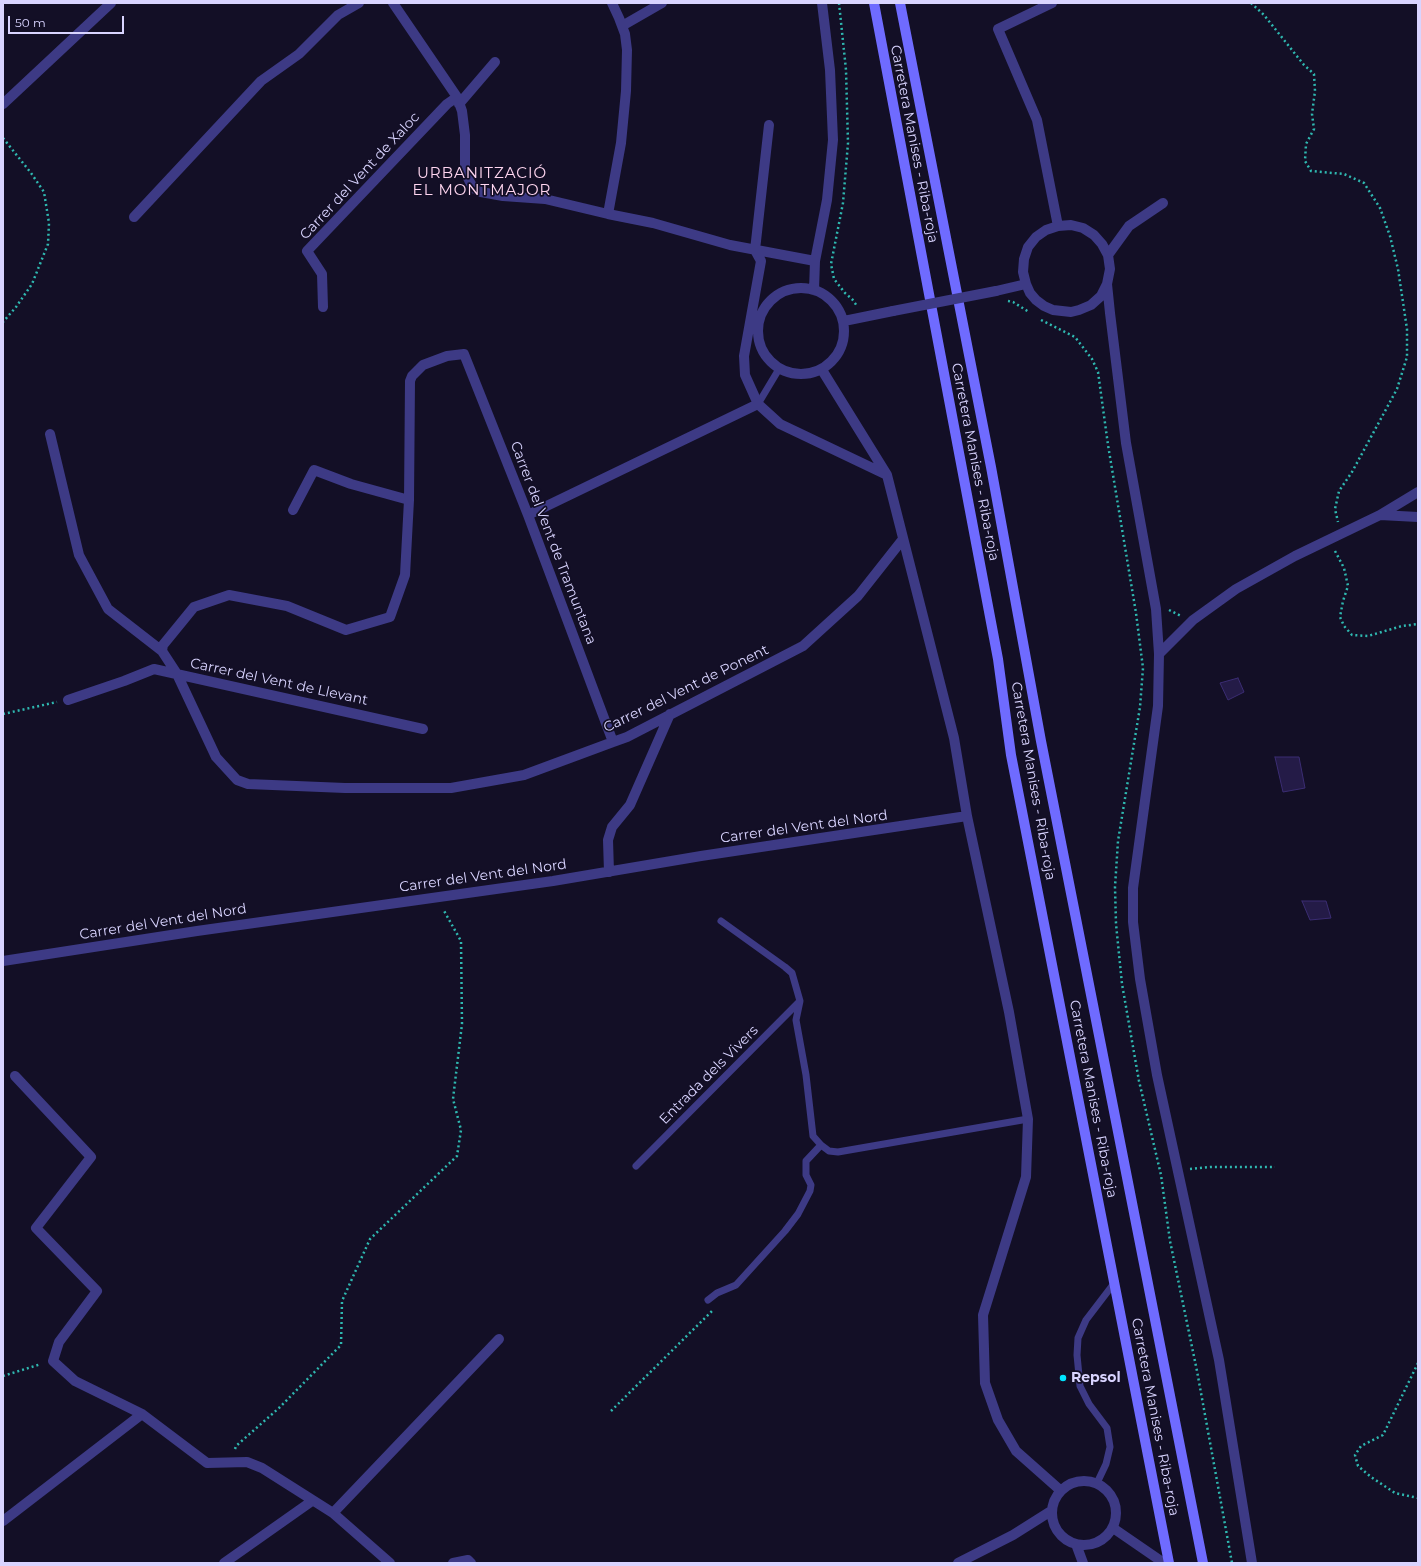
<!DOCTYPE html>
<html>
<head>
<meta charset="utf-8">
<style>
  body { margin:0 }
  #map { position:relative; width:1421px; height:1566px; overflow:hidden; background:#130f26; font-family:Montserrat,sans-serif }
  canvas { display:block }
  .frame { position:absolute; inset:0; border:4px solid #d9d4ff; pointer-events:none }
  .scale { position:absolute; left:8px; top:16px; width:116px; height:18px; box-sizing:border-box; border:2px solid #d9d4ff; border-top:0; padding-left:5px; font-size:12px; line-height:14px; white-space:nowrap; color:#d9d4ff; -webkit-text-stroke:3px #130f26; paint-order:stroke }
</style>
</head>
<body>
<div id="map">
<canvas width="1421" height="1566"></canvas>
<div class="frame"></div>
<div class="scale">50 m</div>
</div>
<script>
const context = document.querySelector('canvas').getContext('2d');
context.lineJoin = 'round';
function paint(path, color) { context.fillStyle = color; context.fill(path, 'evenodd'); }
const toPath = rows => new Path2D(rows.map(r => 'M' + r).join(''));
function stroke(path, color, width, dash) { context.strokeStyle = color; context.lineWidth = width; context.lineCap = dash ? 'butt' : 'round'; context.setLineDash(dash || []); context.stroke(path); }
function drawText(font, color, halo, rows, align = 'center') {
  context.font = font + ' Montserrat,sans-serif'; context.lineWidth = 3.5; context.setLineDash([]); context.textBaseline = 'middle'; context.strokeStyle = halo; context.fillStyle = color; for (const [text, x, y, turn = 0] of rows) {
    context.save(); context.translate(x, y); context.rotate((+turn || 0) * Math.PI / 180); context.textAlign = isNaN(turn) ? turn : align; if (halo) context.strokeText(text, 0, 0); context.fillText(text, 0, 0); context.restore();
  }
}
const building = toPath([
  [1238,678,1244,692,1228,700,1220,683,1238,678],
  [1275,757,1299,757,1305,788,1283,792,1275,757],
  [1302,901,1326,901,1331,918,1310,920,1302,901]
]);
const path = toPath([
  [839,3,846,70,848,143,843,203,831,264,834,279,845,293,852,299,857,306],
  [1251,3,1264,15,1304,65,1314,74,1315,91,1312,114,1314,129,1306,144,1305,161,1311,171,1344,174,1364,183,1380,208,1390,236,1398,269,1407,329,1407,357,1397,389,1352,472,1339,491,1335,509,1338,522],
  [3,138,31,173,44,192,49,223,48,244,32,284,16,307,3,322],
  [1008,301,1013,302,1029,312],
  [1041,320,1075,337,1092,359,1098,372,1108,445,1136,613,1143,668,1140,707,1118,841,1115,887,1116,924,1122,984,1139,1081,1161,1175,1170,1241,1197,1371,1232,1563],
  [1335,551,1344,568,1348,586,1343,601,1340,617,1344,626,1352,635,1368,636,1402,626,1418,624],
  [1169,610,1181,616],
  [3,714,57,702],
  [1190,1169,1210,1167,1275,1167],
  [1418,1363,1383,1435,1361,1446,1355,1455,1358,1466,1371,1477,1395,1493,1418,1498],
  [3,1376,41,1364],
  [611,1411,712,1311],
  [235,1449,236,1446,279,1408,341,1345,342,1301,370,1239,457,1156,461,1130,453,1099,462,1024,461,941,443,909]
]);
const service = toPath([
  [758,404,779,369],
  [721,921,785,967,792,973,800,1001,796,1020,806,1075,813,1136,821,1145,829,1151,838,1152,1028,1119],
  [636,1166,799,1002],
  [708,1300,717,1293,736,1285,785,1231,798,1214,810,1191,811,1185,806,1175,806,1161,821,1145],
  [1097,1483,1106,1464,1110,1447,1107,1428,1089,1404,1080,1386,1077,1355,1078,1338,1086,1320,1115,1282]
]);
const minor = toPath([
  [393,3,457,97,462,111,465,135,465,172,473,188,481,192,503,196,545,199,608,214],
  [612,3,619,18,625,34,627,50,626,91,621,143,608,214,653,223,730,245,815,261],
  [1052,3,998,29,1037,120,1058,226],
  [622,26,662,3],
  [3,104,111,3],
  [459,104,495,62],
  [134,217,261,81,299,54,338,15,359,3],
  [755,250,761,261,744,356,745,375,758,404,780,424,887,475],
  [755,250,769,125],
  [1108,255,1129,226,1163,203],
  [1107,284,1101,296,1091,305,1079,310,1071,312,1053,310,1044,306,1036,300,1030,293,1026,284,1023,272,1024,259,1028,247,1036,237,1046,230,1058,226,1071,225,1083,228,1094,235,1102,244,1108,255,1110,269,1107,284,1110,313,1126,443,1156,609,1159,654,1158,706,1133,888,1133,922,1140,979,1157,1075,1219,1360,1252,1563],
  '758 331a43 43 0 1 1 86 0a43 43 0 1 1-86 0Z',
  [814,290,815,261,827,200,833,140,830,70,822,3],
  [996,291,1026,284],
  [323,307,322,274,307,251,447,104,457,97],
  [844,321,893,311],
  [822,370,887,475,954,738,967,816,1009,1012,1028,1119,1026,1177,983,1315,985,1383,998,1420,1016,1451,1060,1490],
  [50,434,79,555,108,609,162,651],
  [293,510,314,470,351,484,409,500],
  [528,515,758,404],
  [1380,515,1418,517],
  [1159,654,1193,620,1236,589,1295,556,1380,515,1418,492],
  [68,700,124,681,154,669,423,729],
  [613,742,528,515,464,354,447,356,423,365,412,376,410,381,409,500,405,575,390,617,346,630,287,606,229,595,194,607,163,645,162,651,177,674,216,757,237,780,248,784,345,788,451,788,524,775,613,742,627,737,803,646,858,596,903,539],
  [609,872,608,840,612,827,630,805,670,714],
  [3,961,197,931,553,881,701,856,967,816],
  [15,1076,91,1157,36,1228,97,1291,59,1342,53,1361,75,1381,142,1414,207,1463,247,1462,262,1468,333,1513,390,1563],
  '1052 1513a32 32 0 1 1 64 0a32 32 0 1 1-64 0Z',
  [333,1513,499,1339],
  [3,1521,142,1414],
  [1113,1528,1164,1563],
  [1076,1544,1083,1563],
  [224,1563,312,1501],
  [453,1563,468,1560,471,1563],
  [958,1563,1013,1535,1051,1511]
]);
const secondary = toPath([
  [874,3,998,659,1011,755,1169,1563],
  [900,3,991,467,1041,741,1203,1563]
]);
const minorBridge = toPath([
  [893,311,996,291]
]);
const markers = [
  [1063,1378,4,"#00e5ff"]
];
const streetNames = [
  ["Carretera Manises - Riba-roja",914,144,79],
  ["Carrer del Vent de Xaloc",360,176,-47],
  ["Carretera Manises - Riba-roja",975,462,79],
  ["Carrer del Vent de Tramuntana",553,543,69],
  ["Carrer del Vent de Llevant",279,682,12],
  ["Carrer del Vent de Ponent",686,689,-26],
  ["Carretera Manises - Riba-roja",1033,781,80],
  ["Carrer del Vent del Nord",804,827,-8],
  ["Carrer del Vent del Nord",483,876,-8],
  ["Carrer del Vent del Nord",163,922,-9],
  ["Entrada dels Vivers",709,1075,-45],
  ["Carretera Manises - Riba-roja",1093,1099,79],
  ["Carretera Manises - Riba-roja",1155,1417,79]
];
const poiNames = [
  ["Repsol",1071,1378]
];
const neighbourhoodNames = [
  ["URBANITZACIÓ",482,174],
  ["EL MONTMAJOR",482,191]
];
paint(building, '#241b47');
stroke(building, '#3b2d73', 1);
stroke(path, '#2fb8b0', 2.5, [2, 3]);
stroke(service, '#3d3a85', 7);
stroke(minor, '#3d3a85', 10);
stroke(secondary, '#6f6bff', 10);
stroke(minorBridge, '#3d3a85', 10);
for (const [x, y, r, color] of markers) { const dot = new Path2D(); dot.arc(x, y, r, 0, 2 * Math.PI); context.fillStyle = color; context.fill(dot); stroke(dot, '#130f26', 1.5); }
drawText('14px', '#d9d4ff', '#130f26', streetNames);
drawText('bold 14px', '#d9d4ff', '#130f26', poiNames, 'left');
context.letterSpacing = '1px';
drawText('15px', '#ffd6f0', '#130f26', neighbourhoodNames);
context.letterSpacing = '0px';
</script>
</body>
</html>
